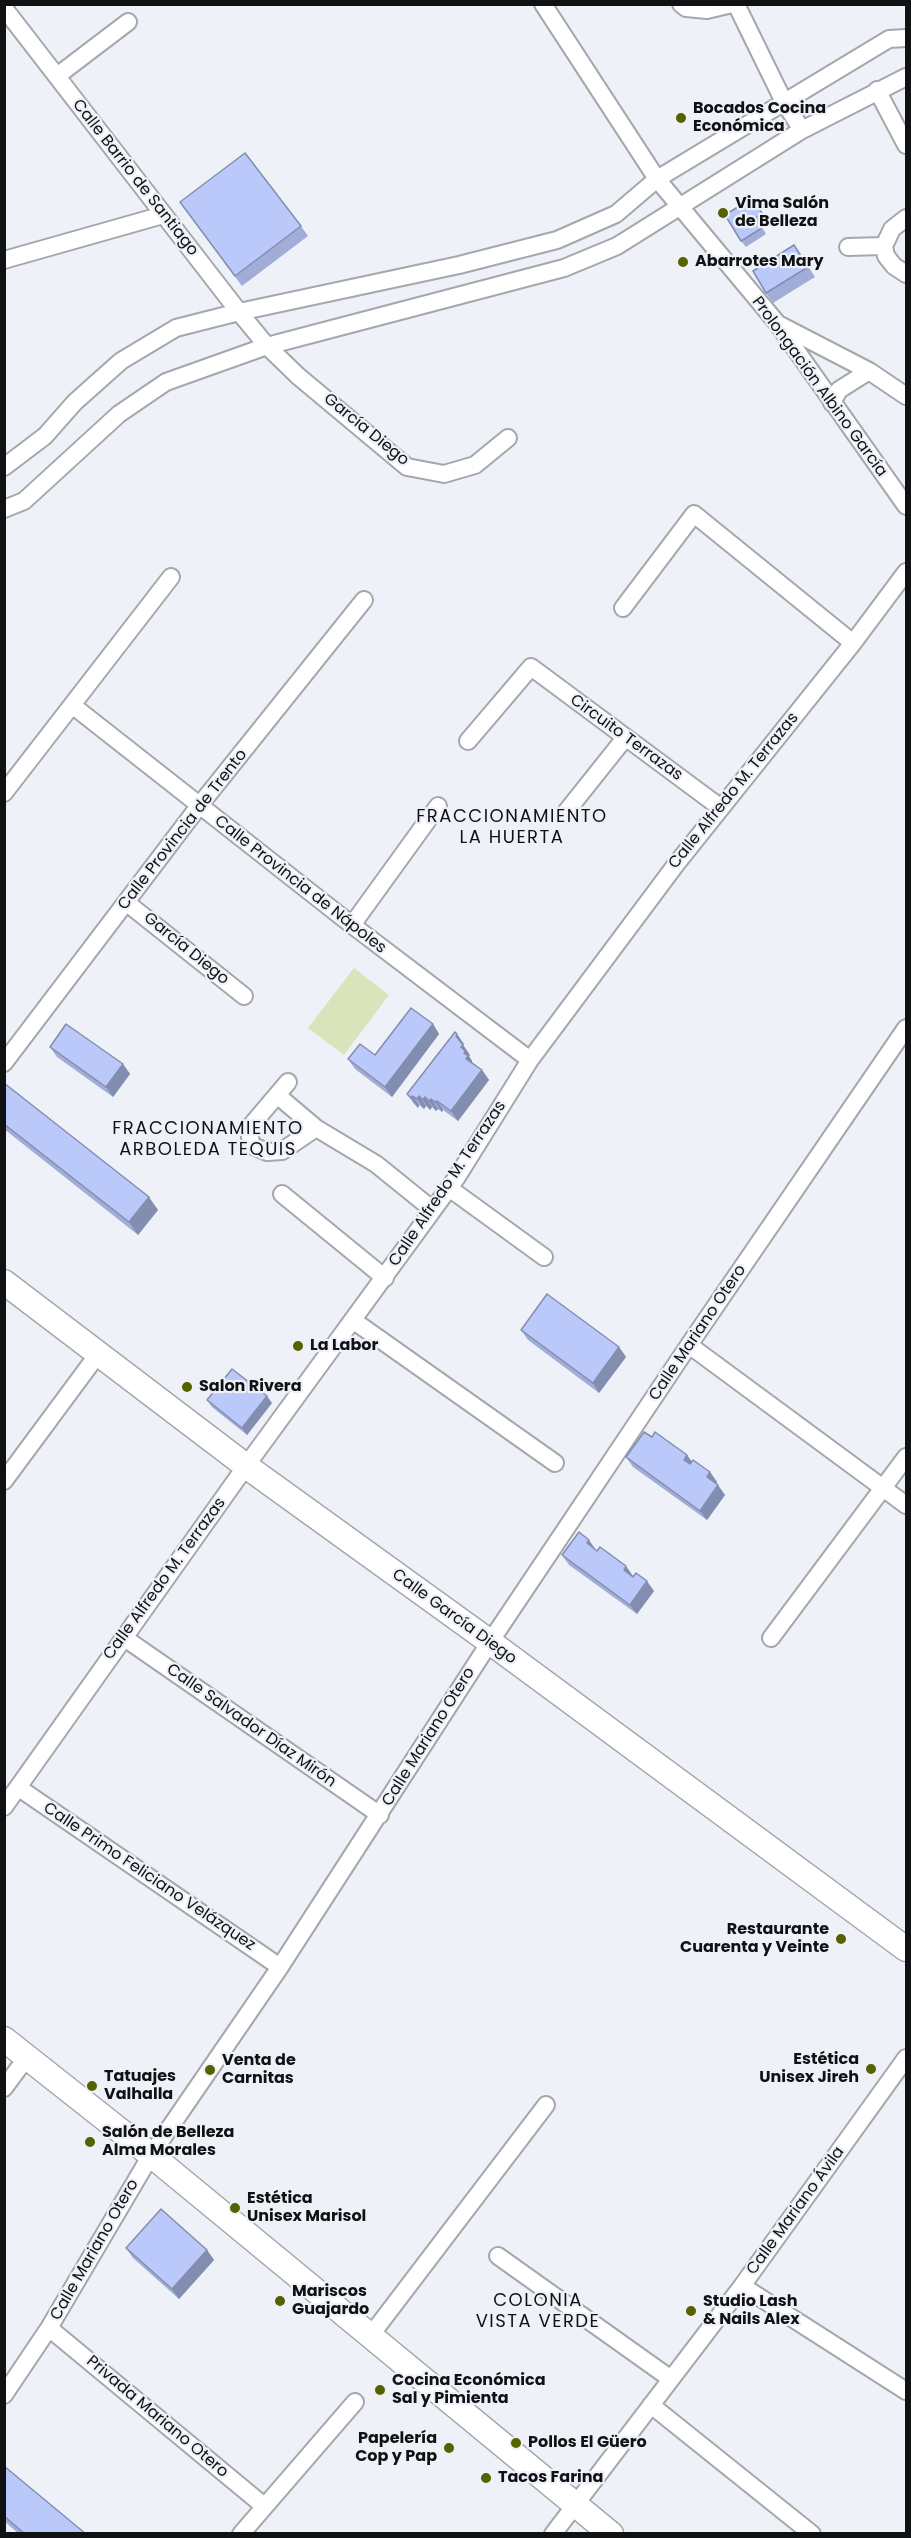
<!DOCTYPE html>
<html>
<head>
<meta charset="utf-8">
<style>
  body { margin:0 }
  #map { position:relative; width:911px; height:2538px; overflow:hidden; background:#eff1f8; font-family:Poppins,sans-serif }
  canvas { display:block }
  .frame { position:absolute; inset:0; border:6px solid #101113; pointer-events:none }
</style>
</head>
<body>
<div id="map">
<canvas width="911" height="2538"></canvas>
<div class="frame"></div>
</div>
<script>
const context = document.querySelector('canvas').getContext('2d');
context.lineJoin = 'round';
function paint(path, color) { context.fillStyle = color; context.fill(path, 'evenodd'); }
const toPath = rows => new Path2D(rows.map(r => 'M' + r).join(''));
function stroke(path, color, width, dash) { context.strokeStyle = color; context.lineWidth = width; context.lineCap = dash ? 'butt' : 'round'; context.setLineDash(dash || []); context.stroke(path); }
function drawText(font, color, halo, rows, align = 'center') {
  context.font = font + ' Poppins,sans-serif'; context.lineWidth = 4.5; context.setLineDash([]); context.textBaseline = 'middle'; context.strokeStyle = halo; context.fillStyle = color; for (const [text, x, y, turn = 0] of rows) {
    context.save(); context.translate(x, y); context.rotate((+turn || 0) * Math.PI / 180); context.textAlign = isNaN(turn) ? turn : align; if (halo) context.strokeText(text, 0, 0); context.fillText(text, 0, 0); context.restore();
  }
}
const green = toPath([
  [354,968,389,995,344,1055,308,1028]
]);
const street = toPath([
  [543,4,657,179,777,323,906,506],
  [681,4,686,8,707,10,732,4],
  [736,4,784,102,802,130],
  [4,8,239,312,267,346,298,376,407,467,444,474,475,465,508,438],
  [57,76,128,22],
  [877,90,906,145],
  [906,218,892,229,884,246,886,256,894,266,906,274],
  [848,247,884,246],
  [4,260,163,215],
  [780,325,869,371,906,396],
  [832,403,839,390,869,371],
  [4,467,45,436,75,402,121,361,176,328,239,312,459,265,557,240,616,214,657,179,889,39,906,38],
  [4,509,24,501,119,414,166,382,267,346,564,268,617,246,802,130,906,77],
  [623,608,694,514,853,643],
  [72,705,352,925,530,1060],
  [468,741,531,667,721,808],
  [4,793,171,577],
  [566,812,625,738],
  [127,903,244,996],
  [352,925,438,806],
  [4,1063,199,806,364,600],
  [288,1082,249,1128,251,1145,267,1152,282,1151,316,1128],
  [277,1095,316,1128,376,1164,433,1210],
  [449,1188,544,1257],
  [282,1194,385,1278],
  [354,1321,555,1463],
  [689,1345,906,1505],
  [4,1481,98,1354],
  [123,1637,380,1815],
  [771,1638,906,1457],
  [19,1788,280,1967],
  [4,1807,246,1466,457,1177,530,1060,677,863,853,643,906,572],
  [4,2088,27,2057],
  [498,2256,671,2379],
  [742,2286,906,2391],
  [49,2328,264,2506],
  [371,2335,546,2105],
  [4,2395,49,2328,151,2155,280,1967,490,1642,689,1345,906,1028],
  [651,2405,812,2534],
  [241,2534,355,2402],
  [553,2534,742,2286,906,2058]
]);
const secondary = toPath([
  [4,1282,246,1466,490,1642,906,1949],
  [4,2039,151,2155,611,2534]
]);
const wall = toPath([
  [752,198,767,220,760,224,766,234,746,247,741,241],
  [180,202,301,226,308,236,242,286],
  [801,255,815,277,773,303,766,293],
  [433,1024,439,1034,392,1097,355,1069,348,1059,375,1055],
  [464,1044,463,1045,470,1055,469,1056,472,1061,472,1062,482,1070,489,1080,458,1121,443,1110,442,1112,438,1109,436,1111,432,1107,430,1110,426,1106,424,1109,419,1105,418,1108,414,1104,407,1094],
  [50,1047,123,1064,130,1074,113,1097,57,1057],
  [4,1083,158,1210,138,1235,4,1129],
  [521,1330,619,1347,626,1357,599,1393,528,1340],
  [207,1400,272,1403,247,1435,212,1407],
  [652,1437,687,1455,692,1462,710,1472,717,1482,716,1484,725,1495,707,1520,633,1467,626,1457],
  [596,1550,654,1591,637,1614,569,1565,562,1555],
  [126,2248,207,2250,214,2260,179,2299,133,2258],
  [4,2466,86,2534,19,2534,4,2521]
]);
const shadedWall = toPath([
  [433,1024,439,1034,392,1097,385,1087],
  [457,1034,464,1044,463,1045,470,1055,469,1056,472,1061,472,1062,475,1066,466,1059,456,1036],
  [123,1064,130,1074,113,1097,106,1087],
  [482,1070,489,1080,458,1121,451,1111],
  [412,1096,419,1105,418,1108,411,1098],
  [419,1096,426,1106,424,1109,417,1099],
  [425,1097,432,1107,430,1110,423,1100],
  [431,1099,438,1109,436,1111,429,1101],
  [437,1101,443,1110,442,1112,435,1102],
  [149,1197,158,1210,138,1235,129,1222],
  [619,1347,626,1357,599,1393,593,1383],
  [267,1396,272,1403,247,1435,242,1428],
  [687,1455,694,1465,691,1470,684,1460],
  [710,1472,717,1482,714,1487,707,1477],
  [718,1485,725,1495,707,1520,700,1511],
  [589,1540,596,1550,587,1543],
  [626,1566,633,1576,631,1580,624,1570],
  [647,1581,654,1591,637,1614,630,1605],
  [207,2250,214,2260,179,2299,172,2289]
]);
const building = toPath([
  [245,153,301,226,235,276,180,202,245,153],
  [752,198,762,213,755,218,762,228,741,241,725,215,752,198],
  [794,245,808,267,766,293,753,271,794,245],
  [411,1008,433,1024,385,1087,348,1059,360,1044,375,1055,411,1008],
  [66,1024,123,1064,106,1087,50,1047,66,1024],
  [455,1032,457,1034,456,1036,463,1045,461,1047,465,1051,464,1053,468,1056,466,1059,482,1070,451,1111,437,1101,435,1102,431,1099,429,1101,425,1097,423,1100,419,1096,417,1099,412,1096,411,1098,407,1094,455,1032],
  [4,1083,149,1197,129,1222,4,1124,4,1083],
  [547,1294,619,1347,593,1383,521,1330,547,1294],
  [232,1369,267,1396,242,1428,207,1400,232,1369],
  [644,1432,652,1437,655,1432,687,1455,684,1460,690,1464,693,1460,710,1472,707,1477,718,1485,700,1511,626,1457,644,1432],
  [579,1532,589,1540,587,1543,597,1551,600,1547,626,1566,624,1570,633,1577,636,1573,647,1581,630,1605,562,1555,579,1532],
  [161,2209,207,2250,172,2289,126,2248,161,2209],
  [4,2466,86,2534,25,2534,4,2516,4,2466]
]);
const markers = [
  [681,118,6,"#566100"],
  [723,213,6,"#566100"],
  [683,262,6,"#566100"],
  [298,1346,6,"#566100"],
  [187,1387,6,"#566100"],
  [841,1939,6,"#566100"],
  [871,2069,6,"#566100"],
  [210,2070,6,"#566100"],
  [92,2086,6,"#566100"],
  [90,2142,6,"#566100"],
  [235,2208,6,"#566100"],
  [280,2301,6,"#566100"],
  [691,2311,6,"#566100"],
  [380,2390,6,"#566100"],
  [516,2443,6,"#566100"],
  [449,2448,6,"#566100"],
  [486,2478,6,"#566100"]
];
const poiNames = [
  ["Bocados Cocina",693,109],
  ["Económica",693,127],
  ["Vima Salón",735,204],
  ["de Belleza",735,222],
  ["Abarrotes Mary",695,262],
  ["La Labor",310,1346],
  ["Salon Rivera",199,1387],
  ["Restaurante",829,1930,"right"],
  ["Cuarenta y Veinte",829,1948,"right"],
  ["Estética",859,2060,"right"],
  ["Unisex Jireh",859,2078,"right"],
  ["Venta de",222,2061],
  ["Carnitas",222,2079],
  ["Tatuajes",104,2077],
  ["Valhalla",104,2095],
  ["Salón de Belleza",102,2133],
  ["Alma Morales",102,2151],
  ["Estética",247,2199],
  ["Unisex Marisol",247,2217],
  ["Mariscos",292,2292],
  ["Guajardo",292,2310],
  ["Studio Lash",703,2302],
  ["& Nails Alex",703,2320],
  ["Cocina Económica",392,2381],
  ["Sal y Pimienta",392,2399],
  ["Papelería",437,2439,"right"],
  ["Cop y Pap",437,2457,"right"],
  ["Pollos El Güero",528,2443],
  ["Tacos Farina",498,2478]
];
const streetNames = [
  ["Calle Barrio de Santiago",135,178,52],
  ["Prolongación Albino García",819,387,54],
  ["García Diego",366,430,39],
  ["Circuito Terrazas",626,738,36],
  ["Calle Alfredo M. Terrazas",734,791,-51],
  ["Calle Provincia de Trento",183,830,-52],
  ["Calle Provincia de Nápoles",300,885,38],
  ["García Diego",186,949,39],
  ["Calle Alfredo M. Terrazas",448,1184,-56],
  ["Calle Mariano Otero",698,1333,-56],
  ["Calle Alfredo M. Terrazas",165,1579,-54],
  ["Calle García Diego",454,1617,36],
  ["Calle Salvador Díaz Mirón",251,1726,35],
  ["Calle Mariano Otero",429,1737,-58],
  ["Calle Primo Feliciano Velázquez",149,1877,34],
  ["Calle Mariano Ávila",796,2211,-54],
  ["Calle Mariano Otero",95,2250,-60],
  ["Privada Mariano Otero",157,2417,40]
];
const neighbourhoodNames = [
  ["FRACCIONAMIENTO",512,817],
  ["LA HUERTA",512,838],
  ["FRACCIONAMIENTO",208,1129],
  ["ARBOLEDA TEQUIS",208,1150],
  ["COLONIA",538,2301],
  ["VISTA VERDE",538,2322]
];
paint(green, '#dbe3bb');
stroke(street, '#a5a7ad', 20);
stroke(secondary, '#a5a7ad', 27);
stroke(street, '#fff', 16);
stroke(secondary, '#fff', 24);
paint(wall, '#a1add7');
paint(shadedWall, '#838daf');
paint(building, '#bbc9fa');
stroke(building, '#838daf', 1.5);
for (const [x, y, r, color] of markers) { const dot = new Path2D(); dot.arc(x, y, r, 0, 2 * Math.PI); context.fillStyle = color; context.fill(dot); stroke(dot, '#eff1f8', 2); }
drawText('bold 16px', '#101113', '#eff1f8', poiNames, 'left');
drawText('16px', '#101113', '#eff1f8', streetNames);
context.letterSpacing = '1.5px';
drawText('18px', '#101113', '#eff1f8', neighbourhoodNames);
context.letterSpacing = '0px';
</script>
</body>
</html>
